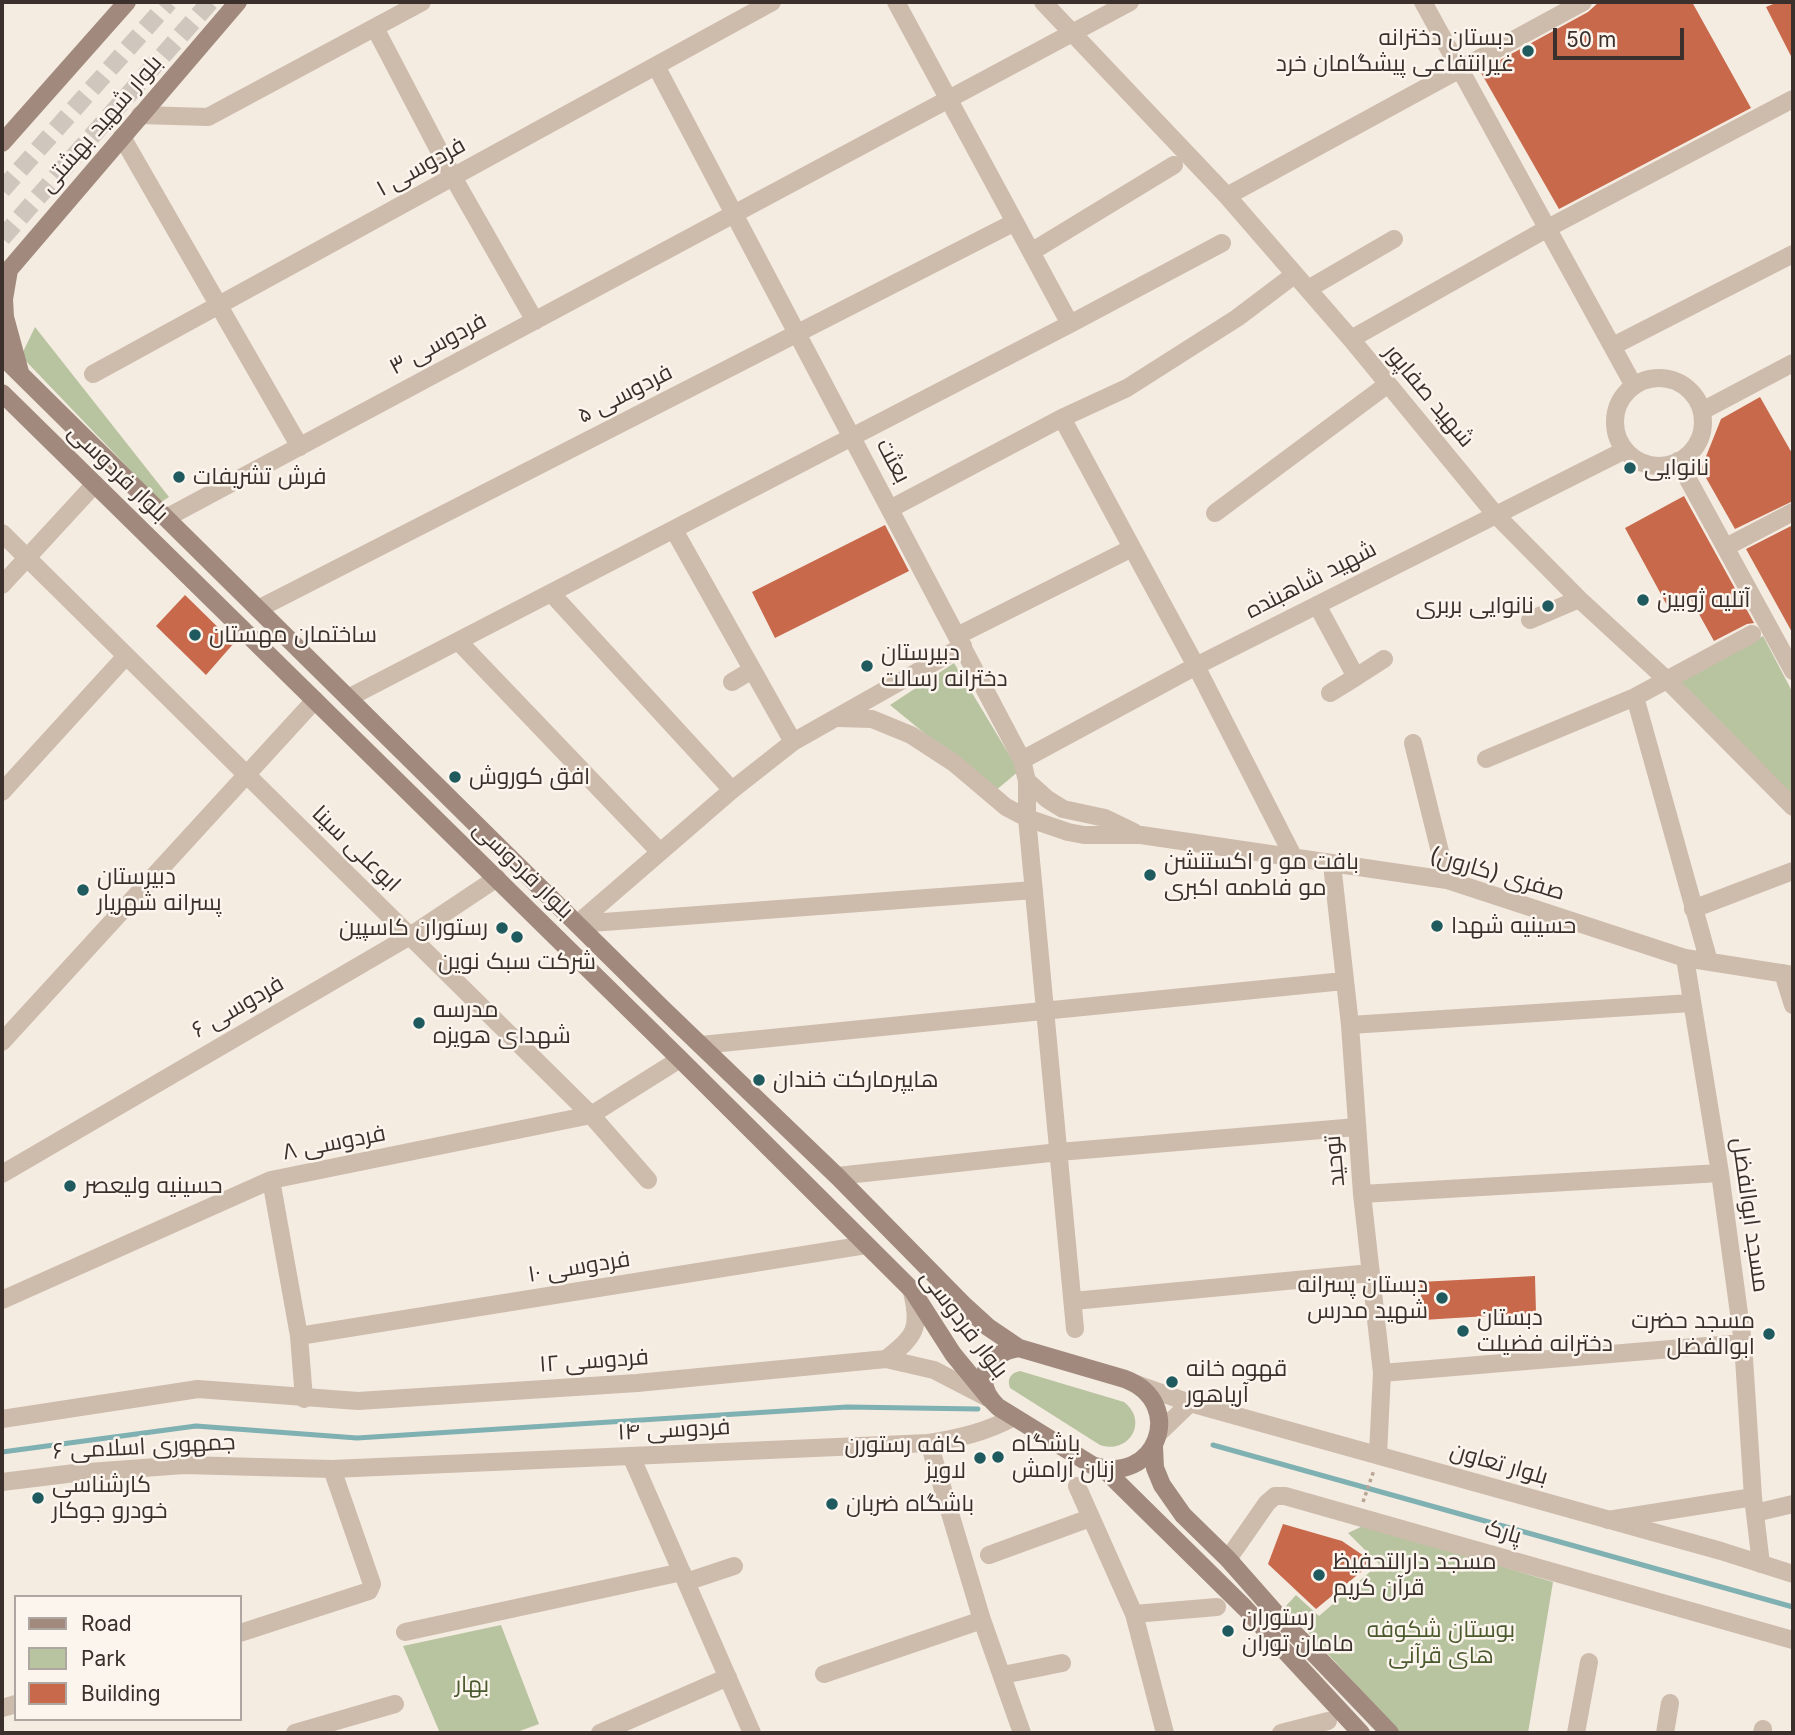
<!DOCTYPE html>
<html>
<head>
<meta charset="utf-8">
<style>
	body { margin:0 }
	#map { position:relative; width:1795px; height:1735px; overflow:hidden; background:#f4ebe1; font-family:Inter,sans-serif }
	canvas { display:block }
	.frame { position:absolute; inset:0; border:4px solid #3b302b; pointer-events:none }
	.legend { position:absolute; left:14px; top:1595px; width:228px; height:126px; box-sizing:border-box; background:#fbf5ee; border:2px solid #aea6a0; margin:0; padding:9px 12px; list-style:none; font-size:21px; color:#3b302b }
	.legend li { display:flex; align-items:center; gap:14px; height:35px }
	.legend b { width:35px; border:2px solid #aea6a0 }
	.scale { position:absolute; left:1553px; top:28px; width:131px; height:32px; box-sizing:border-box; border:4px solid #3b302b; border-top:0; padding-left:9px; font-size:21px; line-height:24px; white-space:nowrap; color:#3b302b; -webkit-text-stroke:5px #fbf5ee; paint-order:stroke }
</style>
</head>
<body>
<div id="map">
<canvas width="1795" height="1735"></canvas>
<div class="frame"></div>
<ul class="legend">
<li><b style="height:9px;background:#a18a7d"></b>Road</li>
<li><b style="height:19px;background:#b8c4a0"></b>Park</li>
<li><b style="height:19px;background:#c8694b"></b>Building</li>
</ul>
<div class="scale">50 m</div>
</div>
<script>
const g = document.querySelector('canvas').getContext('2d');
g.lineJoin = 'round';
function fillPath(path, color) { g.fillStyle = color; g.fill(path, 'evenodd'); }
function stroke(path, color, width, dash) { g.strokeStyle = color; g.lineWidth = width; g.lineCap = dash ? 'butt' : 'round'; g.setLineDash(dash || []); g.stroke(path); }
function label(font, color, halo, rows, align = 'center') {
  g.font = font + ' Inter,Cairo,sans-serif'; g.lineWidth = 5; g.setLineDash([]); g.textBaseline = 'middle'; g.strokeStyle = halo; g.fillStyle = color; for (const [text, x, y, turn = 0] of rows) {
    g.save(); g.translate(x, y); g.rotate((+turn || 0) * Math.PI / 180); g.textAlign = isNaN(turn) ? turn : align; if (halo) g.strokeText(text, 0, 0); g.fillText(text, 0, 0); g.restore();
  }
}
fillPath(new Path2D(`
	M35,327L169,497L161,502L21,356Z
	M1763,636L1793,693V795L1677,681Z
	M954,663L1019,771L995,791L890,705Z
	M1020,1371L1124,1402C1149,1421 1129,1455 1100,1445L1010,1388C1007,1379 1010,1373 1020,1371Z
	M1365,1525L1553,1582L1528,1733H1400L1285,1607L1296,1595L1319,1616L1379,1564L1348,1533Z
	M501,1625L539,1724L514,1733H440L403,1646Z`), '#b8c4a0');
stroke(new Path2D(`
	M1213,1445L1793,1607
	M2,1452L196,1426L357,1438L847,1407L978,1409`), '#7fb0b2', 5);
fillPath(new Path2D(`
	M1599,2H1692L1751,108L1559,209L1480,71L1588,12Z
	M1778,2H1793V60L1766,7Z
	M1760,397L1793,455V501L1735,529L1701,469L1721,419Z
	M1684,496L1754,623L1747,624L1714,641L1690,598L1669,609L1625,528Z
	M885,525L909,571L775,638L752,592Z
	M1793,525V634L1746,549Z
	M185,595L234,643L206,675L156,626Z
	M1535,1276L1536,1313L1423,1320L1420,1282Z
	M1283,1524L1342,1541L1373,1562L1316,1609L1268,1564Z`), '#c8694b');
stroke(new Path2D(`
	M2,190L169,2
	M2,238L210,2`), '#cfc6bd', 18, [18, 9]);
stroke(new Path2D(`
	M1363,1502L1374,1470`), '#b9a596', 3.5, [3.5, 3.5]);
stroke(new Path2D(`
	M896,2L1070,324
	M1043,2L1227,196L1351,339L1495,514L1579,599L1667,680L1793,807
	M1423,2L1634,386
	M375,28L453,177L535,321
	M656,66L1022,760L1027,781V818L1075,1329
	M140,115L208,117L422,2
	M122,137L300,447
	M1227,196L1583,2
	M1031,252L1174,165
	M1308,289L1394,239
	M1351,339L1548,228L1793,99
	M1613,346L1793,254
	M93,374L772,2
	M1615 422a44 44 0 1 1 88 0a44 44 0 1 1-88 0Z
	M1702,411L1793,363
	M1062,418L1196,666L1293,856
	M1678,461L1793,671
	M890,509L1062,418L1127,388L1237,318L1294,275
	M1215,513L1388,384
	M166,518L1130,2
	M674,530L793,742
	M2,533L591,1115L648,1180
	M1726,547L1793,512
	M2,585L95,484
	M551,593L732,790
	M1317,605L1356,677L1384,659
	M258,609L1015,222
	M1530,620L1579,599
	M957,636L1132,548
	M458,641L659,851
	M732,682L752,670
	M1330,693L1356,677
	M1635,697L1709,962
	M348,698L1070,324L1222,243
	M838,718L872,719L911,735L954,763L1006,807L1027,818L1068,832L1084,835H1141L1447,880L1685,958L1793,975
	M1413,743L1447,880
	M1486,759L1635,697L1752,634
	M1022,760L1196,666L1625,450
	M1027,781L1047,799L1063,809L1105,818L1134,832
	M2,792L126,656
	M1332,864L1350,1025L1362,1194L1382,1373L1378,1454
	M1693,909L1793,871
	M577,924L732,790L793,742L963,646
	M577,924L1034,890
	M1685,958L1720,1173L1743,1343L1753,1497L1761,1564
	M1783,973L1793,1005
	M1350,1025L1691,1003
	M2,1042L315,700
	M701,1045L1344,981
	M2,1174L410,936L497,878
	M837,1176L1059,1152L1357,1127
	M271,1180L299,1336L304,1399
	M1362,1194L1720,1173
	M2,1300L271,1180L591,1115L680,1059
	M1073,1301L1371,1273
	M299,1336L866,1245
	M1382,1373L1743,1343
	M929,1443L982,1620L1022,1733
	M631,1456L752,1733
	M1077,1486L1134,1614L1165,1733
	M1755,1513L1793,1504
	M1608,1520L1753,1497
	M989,1555L1090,1518
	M1228,1559L1267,1503L1275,1496H1285L1793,1640
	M686,1582L734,1566
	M1134,1614L1217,1607
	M405,1632L682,1572
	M240,1633L369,1591L372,1584L332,1469
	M824,1674L982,1620
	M1003,1675L1062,1663
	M2,1708L16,1704
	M295,1733L395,1704
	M600,1733L728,1677
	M1281,1733L1328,1721
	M1576,1733L1589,1662
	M1665,1733L1670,1703
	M1762,1733L1763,1729`), '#cdbbac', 18);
stroke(new Path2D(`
	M886,1359C915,1336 921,1329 912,1292
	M1136,1384L1190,1403L1721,1551L1793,1574
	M2,1419L198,1389L358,1401L637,1383L886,1359L934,1370L990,1399
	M1159,1433L1190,1403
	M2,1482L75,1473L184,1465L332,1469L929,1443C960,1438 986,1432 1014,1417`), '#cdbbac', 18);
stroke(new Path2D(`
	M2,143L127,2
	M9,270L4,299L5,317L20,372
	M2,278L238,2
	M2,356L664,1010L837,1176L965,1306L988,1327L1019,1348
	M2,393L680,1059L912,1290L953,1354L990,1399
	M1019,1348L1125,1379C1188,1403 1156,1488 1092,1465L998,1407C972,1383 985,1353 1019,1348Z
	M1154,1447L1155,1468L1162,1485L1183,1515L1228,1559L1280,1618L1390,1733
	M1104,1469L1245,1608L1361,1733`), '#a18a7d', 18);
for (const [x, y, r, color] of [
	[1528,51,7,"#1f5a5e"],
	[1630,468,7,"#1f5a5e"],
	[179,477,7,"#1f5a5e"],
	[1643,600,7,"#1f5a5e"],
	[1548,606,7,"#1f5a5e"],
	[195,635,7,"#1f5a5e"],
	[867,666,7,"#1f5a5e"],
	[455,777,7,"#1f5a5e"],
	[1150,875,7,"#1f5a5e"],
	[83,890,7,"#1f5a5e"],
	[1437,926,7,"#1f5a5e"],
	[502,928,7,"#1f5a5e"],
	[517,937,7,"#1f5a5e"],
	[419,1023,7,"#1f5a5e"],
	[759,1080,7,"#1f5a5e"],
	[70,1186,7,"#1f5a5e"],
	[1442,1298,7,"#1f5a5e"],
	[1463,1331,7,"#1f5a5e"],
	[1769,1334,7,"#1f5a5e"],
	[1172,1382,7,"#1f5a5e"],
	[998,1457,7,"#1f5a5e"],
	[980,1458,7,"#1f5a5e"],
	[38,1498,7,"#1f5a5e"],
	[832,1504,7,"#1f5a5e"],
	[1319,1575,7,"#1f5a5e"],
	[1228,1631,7,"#1f5a5e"]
]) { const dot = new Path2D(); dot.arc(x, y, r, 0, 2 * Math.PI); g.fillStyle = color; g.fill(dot); stroke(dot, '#fbf5ee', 2.5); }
label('23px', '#3b302b', '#fbf5ee', [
	["دبستان دخترانه",1514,38,"right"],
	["غیرانتفاعی پیشگامان خرد",1514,64,"right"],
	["نانوایی",1644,468],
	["فرش تشریفات",193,477],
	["آتلیه ژوبین",1657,600],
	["نانوایی بربری",1534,606,"right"],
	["ساختمان مهستان",209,635],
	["دبیرستان",881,653],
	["دخترانه رسالت",881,679],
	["افق کوروش",469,777],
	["بافت مو و اکستنشن",1164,862],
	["مو فاطمه اکبری",1164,888],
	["دبیرستان",97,877],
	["پسرانه شهریار",97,903],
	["حسینیه شهدا",1451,926],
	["رستوران کاسپین",488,928,"right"],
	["شرکت سبک نوین",517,962,"center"],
	["مدرسه",433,1010],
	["شهدای هویزه",433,1036],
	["هایپرمارکت خندان",773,1080],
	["حسینیه ولیعصر",84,1186],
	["دبستان پسرانه",1428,1285,"right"],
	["شهید مدرس",1428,1311,"right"],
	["دبستان",1477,1318],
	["دخترانه فضیلت",1477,1344],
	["مسجد حضرت",1755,1321,"right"],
	["ابوالفضل",1755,1347,"right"],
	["قهوه خانه",1186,1369],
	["آریاهور",1186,1395],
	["باشگاه",1012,1444],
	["زنان آرامش",1012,1470],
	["کافه رستورن",966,1445,"right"],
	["لاویز",966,1471,"right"],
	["کارشناسی",52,1485],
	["خودرو جوکار",52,1511],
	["باشگاه ضربان",846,1504],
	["مسجد دارالتحفیظ",1333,1562],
	["قرآن کریم",1333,1588],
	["رستوران",1242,1618],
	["مامان توران",1242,1644]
], 'left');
label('23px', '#3b302b', '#fbf5ee', [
	["بلوار شهید بهشتی",101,124,-49],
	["فردوسی ۱",421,167,-29],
	["فردوسی ۳",438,344,-28],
	["فردوسی ۵",625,394,-27],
	["شهید صفاپور",1429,396,50],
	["بعثت",893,461,62],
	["بلوار فردوسی",118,473,44],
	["شهید شاهبنده",1311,580,-27],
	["ابوعلی سینا",356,849,44],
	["بلوار فردوسی",523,870,44],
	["صفری (کارون)",1497,874,16],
	["فردوسی ۶",238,1007,-30],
	["فردوسی ۸",334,1143,-11],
	["توحید",1335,1161,-95],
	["مسجد ابوالفضل",1750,1215,82],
	["فردوسی ۱۰",579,1267,-9],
	["بلوار فردوسی",964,1324,53],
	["فردوسی ۱۲",594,1361,-4],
	["فردوسی ۱۴",674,1430,-3],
	["جمهوری اسلامی ۶",144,1447,-3],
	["بلوار تعاون",1499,1464,16],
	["پارک",1503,1532,16]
]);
label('23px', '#4a5a2e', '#fbf5ee', [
	["بوستان شکوفه",1441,1630],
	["های قرآنی",1441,1656],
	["بهار",472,1685]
]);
</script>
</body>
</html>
